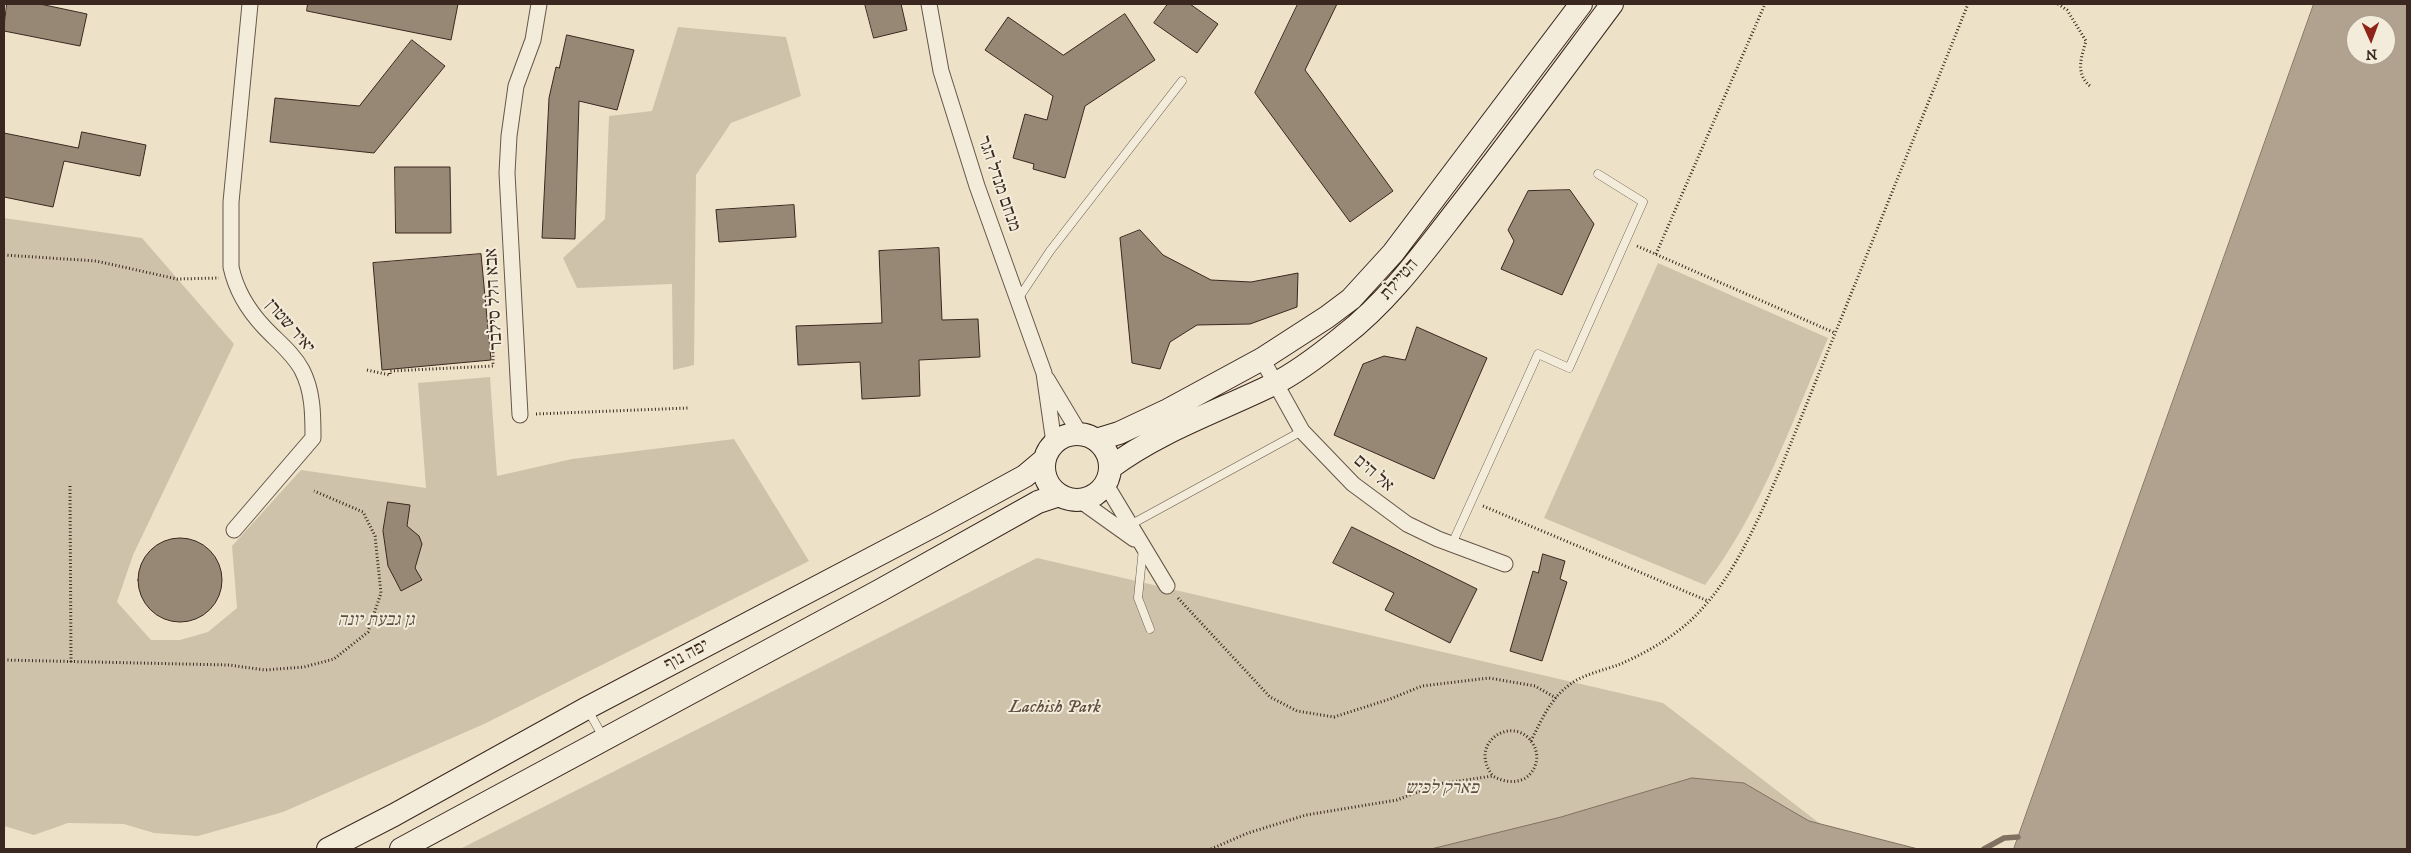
<!DOCTYPE html>
<html>
<head>
<meta charset="utf-8">
<style>
	body { margin:0 }
	#map { position:relative; width:2411px; height:853px; overflow:hidden; background:#ede2c7; font-family:"IM FELL DW Pica",serif }
	canvas { display:block }
	.frame { position:absolute; inset:0; border:5px solid #3a271f; pointer-events:none }
	.north { position:absolute; left:2346px; top:15px; width:50px; height:50px; box-sizing:border-box; background:#f3ecdb; border:1px solid #a99d90; border-radius:50%; rotate:178deg; font-size:14px; font-weight:700; line-height:20px; text-align:center; color:#3a271f }
	.north::after { content:''; display:block; margin:auto; width:18px; height:22px; background:#8f2418; clip-path:polygon(50% 0,100% 100%,50% 72%,0 100%) }
</style>
</head>
<body>
<div id="map">
<canvas width="2411" height="853"></canvas>
<div class="frame"></div>
<div class="north">N</div>
</div>
<script>
const g = document.querySelector('canvas').getContext('2d');
g.lineJoin = 'round';
function fillPath(path, color) { g.fillStyle = color; g.fill(path, 'evenodd'); }
function stroke(path, color, width, dash) { g.strokeStyle = color; g.lineWidth = width; g.lineCap = dash ? 'butt' : 'round'; g.setLineDash(dash || []); g.stroke(path); }
function label(font, color, halo, rows, align = 'center') {
  g.font = font + ' "IM FELL DW Pica","Frank Ruhl Libre",serif'; g.lineWidth = 4; g.setLineDash([]); g.textBaseline = 'middle'; g.strokeStyle = halo; g.fillStyle = color; for (const [text, x, y, turn = 0] of rows) {
    g.save(); g.translate(x, y); g.rotate((+turn || 0) * Math.PI / 180); g.textAlign = isNaN(turn) ? turn : align; if (halo) g.strokeText(text, 0, 0); g.fillText(text, 0, 0); g.restore();
  }
}
fillPath(new Path2D(`
	M678,27L786,37L801,96L731,123L696,175L694,365L673,370L672,284L577,288L563,258L605,219L609,116L652,111Z
	M4,218L142,238L234,344L133,555L117,602L151,640H180L208,632L237,608L232,546L301,470L426,488L418,383L490,377L497,476L572,459L734,439L809,561L484,724L283,812L198,836L154,833L124,824L68,823L34,835L4,826Z
	M1658,263L1828,338C1792,423 1761,511 1705,585L1544,518Z
	M1037,558L1663,703L1853,849H460Z`), '#cfc2aa');
const water = new Path2D(`
	M2314,4H2407V849H2014ZM2356,25H2386V55H2356Z
	M1692,778L1744,783L1809,821L1918,849H1431L1561,817Z`);
fillPath(water, '#b0a28e');
stroke(water, '#817162', 1);
stroke(new Path2D(`
	M1984,849L2004,838L2018,837`), '#817162', 5.5);
const building = new Path2D(`
	M7,4H40L87,14L80,46L4,31Z
	M308,4H458L451,40L307,11Z
	M865,4H901L907,30L874,38Z
	M1168,4H1190L1218,24L1197,53L1154,23Z
	M1298,4H1337L1305,70L1393,191L1350,222L1255,93Z
	M1125,14L1155,60L1085,106L1065,178L1033,169L1034,164L1013,158L1025,114L1047,120L1053,96L985,50L1008,17L1063,55Z
	M567,35L634,50L617,110L579,101L575,239L542,238L549,98L556,67L559,68Z
	M412,40L445,66L374,153L270,142L275,98L359,106Z
	M82,132L146,145L140,176L64,161L53,207L4,197V133L78,148Z
	M395,167H450L451,233H396Z
	M1570,190L1594,224L1562,295L1501,269L1514,241L1508,230L1528,191Z
	M794,205L796,237L719,242L716,210Z
	M1140,230L1163,255L1211,280L1251,282L1298,273L1297,307L1250,324L1197,325L1170,342L1160,369L1132,363L1120,238Z
	M939,248L942,320L978,319L980,357L919,360L920,396L862,399L860,362L798,365L796,326L882,323L879,251Z
	M481,254L491,360L382,370L373,263Z
	M1417,327L1487,358L1434,479L1334,435L1363,364L1384,356L1405,360Z
	M388,502L410,505L407,526L419,536L422,544L415,568L422,580L401,591L388,566L383,531Z
	M1352,527L1477,589L1450,643L1385,610L1394,593L1333,563Z
	M138 580a42 42 0 1 1 84 0a42 42 0 1 1-84 0Z
	M1543,554L1565,561L1560,579L1567,582L1542,661L1510,651L1533,571L1538,573Z`);
fillPath(building, '#978876');
stroke(building, '#3a271f', 1);
const service = new Path2D(`
	M1018,299L1050,251L1182,81
	M1130,525L1302,431
	M1452,544L1538,354L1569,368L1643,202L1598,174
	M1143,548L1138,598L1150,629
	M588,710L603,737`);
const minor = new Path2D(`
	M929,4L941,71L977,186L1044,373L1054,443
	M1262,359L1302,431L1353,484L1407,524L1438,539L1505,564
	M1047,379L1080,434
	M520,415L507,173L509,136L516,86L533,40L539,4
	M1105,483L1167,586
	M1078,499L1134,539
	M234,530L313,438C313,415 313,391 302,370C293,353 277,341 264,327C248,310 236,290 231,267V202L250,4`);
const secondary = new Path2D(`
	M1044 467a33 33 0 1 1 66 0a33 33 0 1 1-66 0Z
	M1096,440L1119,433L1168,410L1262,359L1327,317L1351,299L1393,253L1581,4
	M1110,468C1159,431 1219,411 1274,384C1298,372 1321,354 1342,337C1389,301 1424,252 1460,206C1512,139 1562,71 1612,4
	M328,849L394,815L587,708L935,525L1025,476L1044,460
	M401,849L879,591L1038,502L1059,495`);
stroke(service, '#675649', 9);
stroke(minor, '#675649', 17);
stroke(secondary, '#3a271f', 24);
stroke(new Path2D(`
	M2058,4L2067,10L2086,41C2081,58 2075,74 2091,87
	M1637,246L1835,333
	M1656,254L1765,4
	M4,255L96,261L177,279L219,278
	M367,370L390,375V371L493,366V344H501
	M536,414L688,408
	M70,486L71,663
	M1483,506L1708,601
	M1178,598L1270,697L1297,711L1334,717L1390,699L1422,686L1489,678L1535,686L1556,698
	M4,660L229,665L265,670L304,667L334,659L368,632L381,593L375,536L363,512L314,491
	M1531,741C1542,719 1551,697 1572,683C1585,674 1604,670 1618,665C1642,655 1670,639 1689,622C1733,581 1756,524 1780,470L1968,4
	M1211,849L1248,833L1306,815L1397,800L1438,784L1493,776C1508,785 1528,784 1535,766C1538,759 1537,750 1533,744C1515,713 1466,742 1493,776`), '#3a271f', 3, [1, 2.5]);
stroke(service, '#f3ecdb', 8);
stroke(minor, '#f3ecdb', 15);
stroke(secondary, '#f3ecdb', 22);
label('18px', '#3a271f', '#f3ecdb', [
	["מנחם מנדל הגר",998,184,71],
	["הטיילת",1400,280,-49],
	["אבא הלל סילבר",495,299,-93],
	["יאיר שטרן",289,327,49],
	["אל הים",1373,474,41],
	["יפה נוף",687,656,-28]
]);
label('italic 18px', '#5f4e42', '#f3ecdb', [
	["גן גבעת יונה",376,621],
	["Lachish Park",1055,708],
	["פארק לכיש",1442,789]
]);
</script>
</body>
</html>
